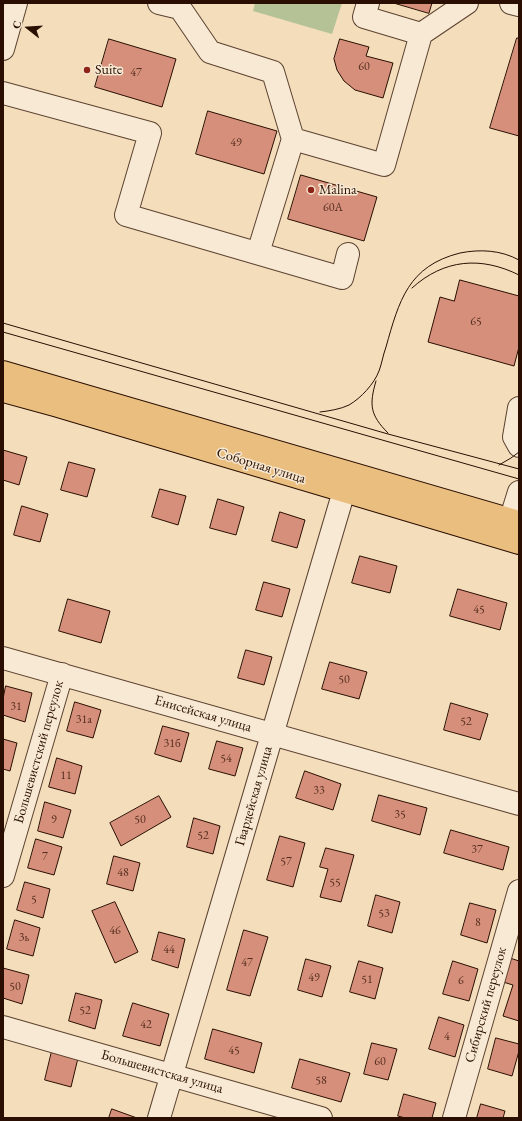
<!DOCTYPE html>
<html>
<head>
<meta charset="utf-8">
<style>
	body { margin:0 }
	#map { position:relative; width:522px; height:1121px; overflow:hidden; background:#f3ddbb; font-family:"EB Garamond",serif }
	canvas { display:block }
	.frame { position:absolute; inset:0; border:4px solid #2a0e01; pointer-events:none }
	.north { position:absolute; left:8px; top:8px; width:40px; height:40px; -webkit-text-stroke:3px #f7e9d3; paint-order:stroke; rotate:287deg; font-size:11px; font-weight:700; line-height:16px; text-align:center; color:#2a0e01 }
	.north::after { content:''; display:block; margin:auto; width:14px; height:18px; background:#2a0e01; clip-path:polygon(50% 0,100% 100%,50% 72%,0 100%) }
</style>
</head>
<body>
<div id="map">
<canvas width="522" height="1121"></canvas>
<div class="frame"></div>
<div class="north">С</div>
</div>
<script>
const g = document.querySelector('canvas').getContext('2d');
g.lineJoin = 'round';
function fillPath(path, color) { g.fillStyle = color; g.fill(path, 'evenodd'); }
function stroke(path, color, width, dash) { g.strokeStyle = color; g.lineWidth = width; g.lineCap = dash ? 'butt' : 'round'; g.setLineDash(dash || []); g.stroke(path); }
function label(font, color, halo, rows, align = 'center') {
  g.font = font + ' "EB Garamond",serif'; g.lineWidth = 3; g.setLineDash([]); g.textBaseline = 'middle'; g.strokeStyle = halo; g.fillStyle = color; for (const [text, x, y, turn = 0] of rows) {
    g.save(); g.translate(x, y); g.rotate((+turn || 0) * Math.PI / 180); g.textAlign = isNaN(turn) ? turn : align; if (halo) g.strokeText(text, 0, 0); g.fillText(text, 0, 0); g.restore();
  }
}
fillPath(new Path2D(`
	M255,3H342L332,34L253,11Z`), '#b5c295');
const building = new Path2D(`
	M394,3H432L429,13Z
	M517,38H519V136L490,128Z
	M109,39L176,59L162,107L95,87Z
	M340,39L369,47L366,56L393,63L383,98L355,90L344,81L337,70L334,59Z
	M208,111L277,131L264,174L196,154Z
	M301,175L377,197L364,241L288,219Z
	M460,280L519,296V347L514,366L428,342L440,297L454,301Z
	M3,450L27,457L19,485L3,480Z
	M69,462L95,469L87,497L61,490Z
	M160,489L186,496L178,525L152,517Z
	M218,499L244,507L236,535L210,528Z
	M22,506L48,514L40,542L14,535Z
	M280,512L305,520L297,548L272,541Z
	M360,556L397,566L390,593L352,583Z
	M264,582L290,589L282,617L256,610Z
	M458,589L507,603L500,630L450,616Z
	M68,599L110,611L101,643L59,631Z
	M246,650L272,657L264,685L238,678Z
	M330,662L367,672L359,699L322,689Z
	M6,686L32,693L25,722L3,715V699Z
	M75,702L101,710L93,738L67,731Z
	M451,703L488,714L480,740L444,730Z
	M163,726L189,733L181,762L155,754Z
	M3,739L17,743L10,771L3,769Z
	M217,741L243,748L235,776L209,769Z
	M57,758L82,766L75,794L49,787Z
	M305,771L341,784L333,810L296,798Z
	M379,795L427,808L420,835L372,821Z
	M159,796L171,817L121,846L110,823Z
	M45,802L71,810L63,838L38,831Z
	M194,818L220,826L213,854L187,847Z
	M451,830L509,847L503,870L444,853Z
	M280,836L305,843L293,887L267,880Z
	M36,839L62,847L54,875L28,868Z
	M326,848L354,855L341,902L320,897L328,869L320,867Z
	M114,856L140,863L133,891L107,884Z
	M25,882L50,889L43,918L17,910Z
	M376,895L400,902L392,933L368,926Z
	M115,902L138,952L115,963L92,911Z
	M470,903L496,910L487,943L461,935Z
	M15,920L40,928L33,956L7,949Z
	M244,930L268,937L250,996L227,990Z
	M159,932L185,939L178,968L152,960Z
	M510,958L519,961V1021L503,1016L513,985L503,982Z
	M306,959L331,966L322,997L298,990Z
	M359,961L383,968L375,999L350,992Z
	M453,961L478,969L469,1001L443,994Z
	M3,968L29,975L22,1004L3,998Z
	M76,993L102,1000L95,1029L69,1021Z
	M133,1003L169,1014L160,1046L123,1036Z
	M439,1017L464,1025L455,1057L429,1049Z
	M213,1029L262,1043L254,1073L205,1059Z
	M496,1038L519,1044V1051L512,1076L488,1069Z
	M372,1043L397,1049L388,1080L364,1074Z
	M52,1051L78,1058L71,1087L45,1080Z
	M300,1059L350,1073L341,1102L292,1088Z
	M404,1094L436,1103L432,1118H405L398,1116Z
	M481,1104L505,1111L503,1118H477Z
	M112,1109L137,1118H109Z`);
fillPath(building, '#d68f7a');
stroke(building, '#2a0e01', 1);
const minor = new Path2D(`
	M159,3L180,8L210,52L273,72L293,139L384,165L421,34L467,3
	M368,3L364,17L421,34
	M511,3L519,5
	M3,49L16,3
	M3,93L150,133L126,215L342,278L348,254
	M258,253L293,139
	M519,408L514,437L519,446
	M505,537L519,492
	M3,658L519,804
	M3,876L62,674
	M3,1027L321,1118
	M159,1118L349,474
	M454,1118L519,891`);
const major = new Path2D(`
	M3,372L519,522
	M3,391L58,406L519,543`);
stroke(minor, '#5c4230', 24);
stroke(major, '#2a0e01', 24);
stroke(minor, '#f7e9d3', 22);
stroke(major, '#eabe7e', 22);
stroke(new Path2D(`
	M412,288C444,259 481,256 519,275
	M3,323L388,434L519,469
	M3,332L519,479
	M376,381C369,405 370,415 388,433
	M320,412C329,411 341,409 349,405C361,398 374,384 379,371C382,363 383,355 386,347C399,301 408,266 460,253C480,249 501,250 519,260
	M499,465L511,458L519,452`), '#2a0e01', 1);
for (const [x, y, r, color] of [
	[87,70,4,"#8f2418"],
	[311,190,4,"#8f2418"]
]) { const dot = new Path2D(); dot.arc(x, y, r, 0, 2 * Math.PI); g.fillStyle = color; g.fill(dot); stroke(dot, '#f7e9d3', 1.5); }
label('12px', '#552e1f', null, [
	["60",364,67],
	["47",136,73],
	["49",236,143],
	["60А",333,208],
	["65",476,322],
	["45",479,610],
	["50",344,680],
	["31",16,707],
	["31а",84,720],
	["52",466,722],
	["31б",172,744],
	["54",226,759],
	["11",66,776],
	["33",319,791],
	["35",400,815],
	["9",54,820],
	["50",140,820],
	["52",203,836],
	["37",477,850],
	["7",45,857],
	["57",286,862],
	["48",123,873],
	["55",335,883],
	["5",34,900],
	["53",384,914],
	["8",478,923],
	["46",115,931],
	["3ь",24,938],
	["44",169,950],
	["47",247,963],
	["49",314,978],
	["51",367,980],
	["6",461,981],
	["50",15,987],
	["52",85,1011],
	["42",146,1025],
	["4",447,1037],
	["45",234,1051],
	["60",380,1062],
	["58",321,1081]
]);
label('14px', '#2a0e01', '#f7e9d3', [
	["Suite",95,70],
	["Malina",319,190]
], 'left');
label('14px', '#2a0e01', '#f7e9d3', [
	["Соборная улица",261,466,17],
	["Енисейская улица",203,714,16],
	["Большевистский переулок",39,752,-74],
	["Гвардейская улица",254,796,-74],
	["Сибирский переулок",486,1005,-74],
	["Большевистская улица",162,1072,16]
]);
</script>
</body>
</html>
